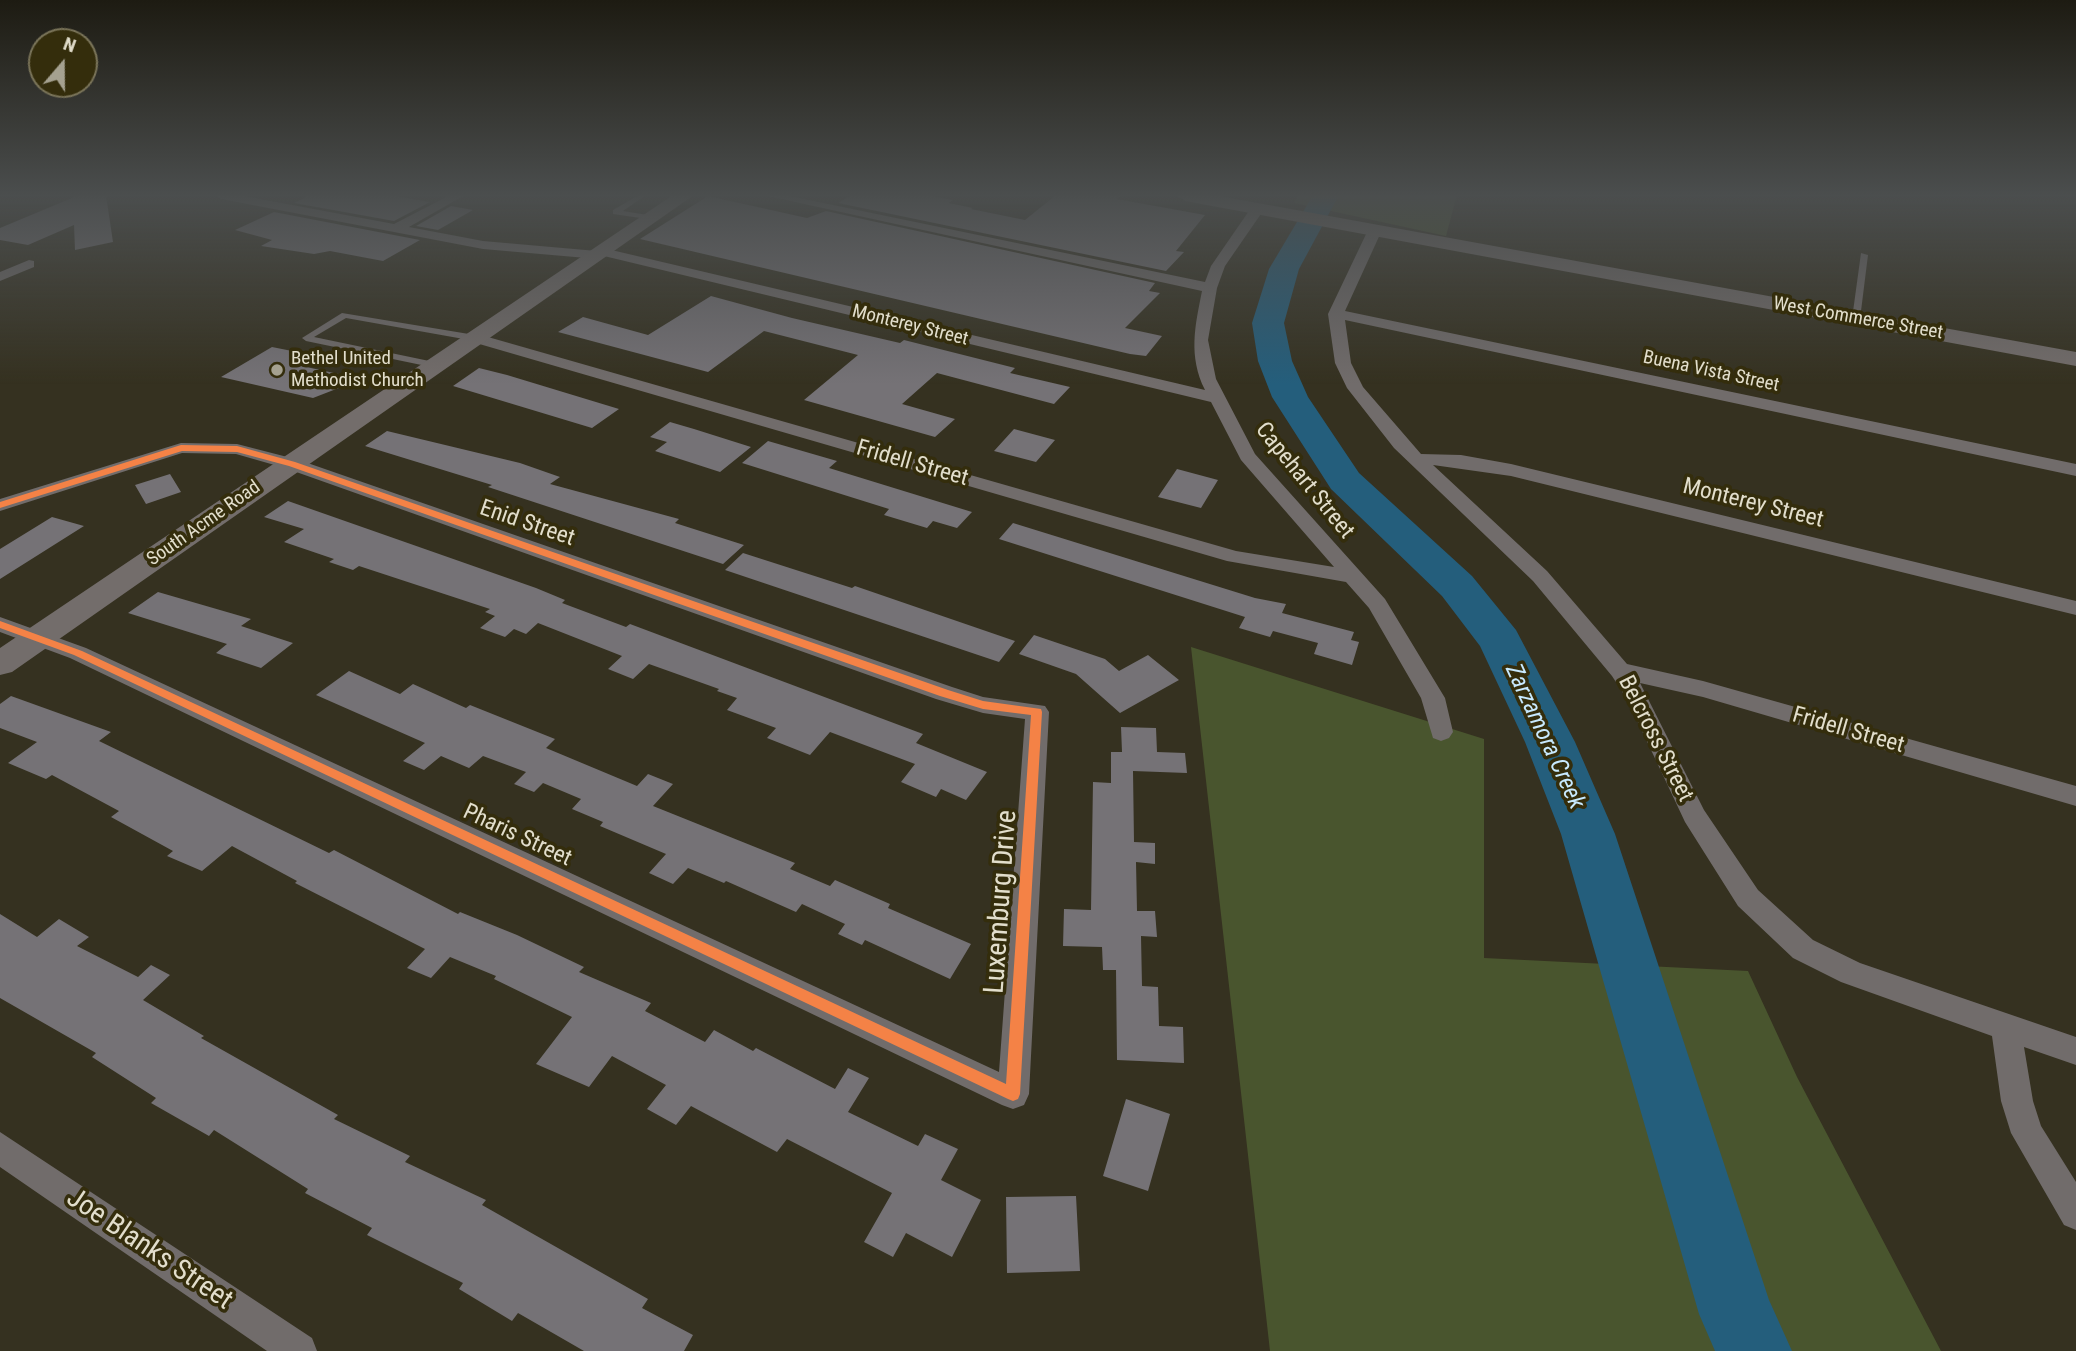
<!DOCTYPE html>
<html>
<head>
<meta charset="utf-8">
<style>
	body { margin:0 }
	#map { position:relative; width:2076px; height:1351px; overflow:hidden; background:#353120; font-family:"Roboto Condensed",sans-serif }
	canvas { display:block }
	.north { position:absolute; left:28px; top:28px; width:70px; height:70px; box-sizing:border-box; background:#342d0c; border:2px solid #7a7459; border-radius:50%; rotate:20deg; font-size:19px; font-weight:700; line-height:28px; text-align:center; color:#e2decc }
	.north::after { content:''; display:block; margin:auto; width:24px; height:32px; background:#a5a190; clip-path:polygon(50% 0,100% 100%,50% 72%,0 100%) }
</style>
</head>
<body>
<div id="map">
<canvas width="2076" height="1351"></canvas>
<div class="north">N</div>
</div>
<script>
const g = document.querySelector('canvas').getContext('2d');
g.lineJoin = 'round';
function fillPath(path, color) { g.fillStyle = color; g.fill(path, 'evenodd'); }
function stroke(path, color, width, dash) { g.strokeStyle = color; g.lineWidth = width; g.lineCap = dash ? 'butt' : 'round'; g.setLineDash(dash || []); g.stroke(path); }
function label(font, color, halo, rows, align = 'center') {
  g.font = font + ' "Roboto Condensed",sans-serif'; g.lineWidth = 7; g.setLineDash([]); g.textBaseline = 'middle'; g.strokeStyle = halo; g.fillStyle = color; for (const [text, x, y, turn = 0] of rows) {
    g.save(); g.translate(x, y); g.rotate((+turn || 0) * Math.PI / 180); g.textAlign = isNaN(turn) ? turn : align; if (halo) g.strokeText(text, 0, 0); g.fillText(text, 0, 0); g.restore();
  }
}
fillPath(new Path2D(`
	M1298,195H1457L1446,236L1294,203Z
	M1191,647L1484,739V958L1748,971L1797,1077L1941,1351H1270Z`), '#49552e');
fillPath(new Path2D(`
	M1313,195H1339L1299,269L1284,323L1292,361L1308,397L1359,473L1472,576L1516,630L1575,742L1615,834L1769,1300L1792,1351H1715L1699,1314L1561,834L1525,742L1480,646L1442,596L1331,489L1272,397L1258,361L1252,323L1269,269Z`), '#245e7c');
fillPath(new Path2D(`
	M79,195H106L113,242L75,250L74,225L28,245L0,240V228Z
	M310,195H390L430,202L394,221L294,203Z
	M851,195H926L953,200L949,203L973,208L971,209L1025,220L1056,195H1122L1117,199L1205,215L1176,251L1184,252L1166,271L838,203Z
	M708,196L807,218L826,211L1155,283L1149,291L1160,293L1125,328L1162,336L1146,356L1130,354L640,239Z
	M451,206L473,210L438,230L416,226Z
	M274,212L420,240L383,261L330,251L314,254L261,246L272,240L235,230Z
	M711,296L792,318L900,343L904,340L1015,368L1010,373L1070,387L1054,404L937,373L902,404L955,419L935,437L804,400L858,355L764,331L708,372L558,332L583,317L648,335Z
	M272,347L312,355L297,365L362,379L313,398L221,377Z
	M479,368L507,375L619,409L592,428L453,386Z
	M670,422L694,429L751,447L720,472L655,451L667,442L650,437Z
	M1014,429L1055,440L1036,462L994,451Z
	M387,431L520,463L560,477L550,484L679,519L675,523L744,545L723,564L488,487L492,485L365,446Z
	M768,441L837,461L829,468L972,512L957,528L933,521L927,528L884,515L889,509L742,463Z
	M1177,469L1218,480L1201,508L1158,497Z
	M170,474L181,492L146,504L135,485Z
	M288,501L536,588L565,600L562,603L626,627L630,624L923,734L916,743L987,772L966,800L941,789L936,797L901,782L915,764L830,732L810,755L767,738L776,728L727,710L737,698L717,691L719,689L649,664L633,679L608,669L622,656L538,623L526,634L514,629L505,637L480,628L495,616L485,612L490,609L359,566L353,570L329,562L334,559L284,542L304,529L264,517Z
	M52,517L84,526L0,579V549Z
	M1013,523L1255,598L1286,604L1282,613L1354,632L1351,640L1359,642L1352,665L1314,654L1318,643L1273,631L1270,637L1239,628L1245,617L999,539Z
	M743,553L852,588L855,586L1015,641L999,662L725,570Z
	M158,592L251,619L241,626L293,643L261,668L216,653L227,644L128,613Z
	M1034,635L1105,659L1119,671L1148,655L1179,680L1120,713L1076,674L1019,654Z
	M349,671L400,694L413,684L466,708L470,705L555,739L546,748L637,786L648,774L673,784L653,806L795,863L790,869L830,886L835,880L890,904L888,908L971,944L950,979L865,940L862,945L838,934L845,924L802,904L796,912L726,881L724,883L688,868L673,884L649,873L666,854L600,826L603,822L572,809L581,799L543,783L534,792L514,784L526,772L483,756L469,768L441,756L424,770L403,761L425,743L316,695Z
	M11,696L111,732L99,741L329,853L334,850L458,914L460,912L517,935L584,967L579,972L651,1003L645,1011L705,1042L714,1030L753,1051L756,1048L835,1089L848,1068L869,1078L848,1112L918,1146L925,1134L958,1149L941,1180L981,1200L952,1257L906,1233L893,1257L864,1242L892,1193L787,1139L777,1152L691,1106L676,1125L647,1109L666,1085L612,1056L589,1087L536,1064L572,1017L494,979L496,976L450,957L431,978L407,968L425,949L295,883L297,881L232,846L202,871L167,856L173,851L111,817L119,811L52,775L46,779L8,763L37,742L0,728V704Z
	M1121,727L1156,728L1157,752L1185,753L1187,773L1133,771L1134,842L1155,843V864L1136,862L1137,911H1155L1157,937L1141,936L1142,986L1158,987L1159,1026L1183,1027L1184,1063L1117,1060L1116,970H1103L1102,947L1063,946L1064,909L1091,910L1093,782L1111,783V752H1122Z
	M0,914L37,937L59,919L89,937L77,946L138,977L151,965L170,975L143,1000L204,1036L201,1038L338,1115L334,1119L410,1156L405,1162L486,1200L482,1205L648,1299L642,1308L693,1335L684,1351H584L518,1313L512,1321L459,1289L463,1283L367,1235L372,1228L305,1193L308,1189L214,1130L209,1136L151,1103L156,1098L92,1057L96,1053L0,998Z
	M1126,1099L1170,1114L1148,1191L1103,1176Z
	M1076,1196L1080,1271L1007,1273L1006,1197Z`), '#757276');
fillPath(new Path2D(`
	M639,195H646L623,211L654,216V220L613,214V210Z
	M1861,253L1868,255L1860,319L1856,322L1852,319Z
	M342,313L475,335L479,338L475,341L346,318L314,337L439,363L440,365L436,368L306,341L302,338Z`), '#716c6b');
fillPath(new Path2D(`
	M215,195H239L394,224L450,195H465L409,227L483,241L597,251L603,248L1205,390C1188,356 1195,326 1202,291L763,195H785L1205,282L1211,266L1253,205H1263L1265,208L1225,266L1217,288L1208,340L1216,379L1255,454L1385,599L1445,698L1453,732L1449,738L1441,741L1433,738L1421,698L1369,608L1346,582L1227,561L469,341L467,338L469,335H481L1236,551L1334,567L1241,460L1211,402L604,256L598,259L483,249L221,199Z
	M1375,226L1382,230L1345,311L2076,464V476L1345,320L1351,363L1363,387L1421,454L1461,455L1511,464L2076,601V615L1511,476L1433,465L1547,571L1627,664L1703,681L2076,786V806L1703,697L1640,683L1704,810L1758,890L1813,940L1860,963L2076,1037V1065L2024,1047L2033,1101L2041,1126L2076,1182V1230L2064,1225L2011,1133L2001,1101L1992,1036L1841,982L1793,958L1738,906L1685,822L1627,699L1612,676L1533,581L1394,448L1347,388L1335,363L1328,314L1368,230Z
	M29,260L34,261V267L0,281V272Z
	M181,443L237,444L299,460L952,687L983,697L1045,706L1049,712L1029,1094L1024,1105L1013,1109L1002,1105L70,658L0,632V617L86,648L999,1072L1025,719L983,713L936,699L285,468L236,454L182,453L0,511V499Z
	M0,1132L312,1338L317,1351H267L0,1167Z`), '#716c6b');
fillPath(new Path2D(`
	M673,195H694L12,672L0,675V648Z
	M1176,195H1214L2076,352V366L1185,201Z`), '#736d6b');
fillPath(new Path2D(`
	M181,445L237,446L295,462L948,690L983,701L1041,709L1042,712L1020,1094L1018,1099L1013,1101L1008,1099L74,655L0,628V621L82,651L1006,1084L1031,715L983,709L940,696L289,466L237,452L182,451L0,508V502Z`), '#f48246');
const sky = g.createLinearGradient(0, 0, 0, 384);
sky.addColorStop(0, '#1d1b12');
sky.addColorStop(0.51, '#4b4e4e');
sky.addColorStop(1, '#4b4e4e00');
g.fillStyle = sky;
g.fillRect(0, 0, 2076, 384);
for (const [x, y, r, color] of [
	[277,370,7,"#a5a190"]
]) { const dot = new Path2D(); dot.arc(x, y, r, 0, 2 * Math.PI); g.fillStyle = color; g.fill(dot); stroke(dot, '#342d0c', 2.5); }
label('19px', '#e2decc', '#342d0c', [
	["West Commerce Street",1858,319,10],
	["Monterey Street",910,326,14],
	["Buena Vista Street",1711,372,12],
	["South Acme Road",204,524,-35]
]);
label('19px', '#e2decc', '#342d0c', [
	["Bethel United",291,359],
	["Methodist Church",291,381]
], 'left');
label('23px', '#e2decc', '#342d0c', [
	["Fridell Street",912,464,16],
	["Capehart Street",1304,481,51],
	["Monterey Street",1753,504,14],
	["Enid Street",527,524,19],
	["Fridell Street",1848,731,16],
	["Belcross Street",1655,739,63],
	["Pharis Street",517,836,25]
]);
label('italic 24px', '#c8eaff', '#342d0c', [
	["Zarzamora Creek",1544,737,65]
]);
label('28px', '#e2decc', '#342d0c', [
	["Luxemburg Drive",1002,902,-86],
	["Joe Blanks Street",149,1250,34]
]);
</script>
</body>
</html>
